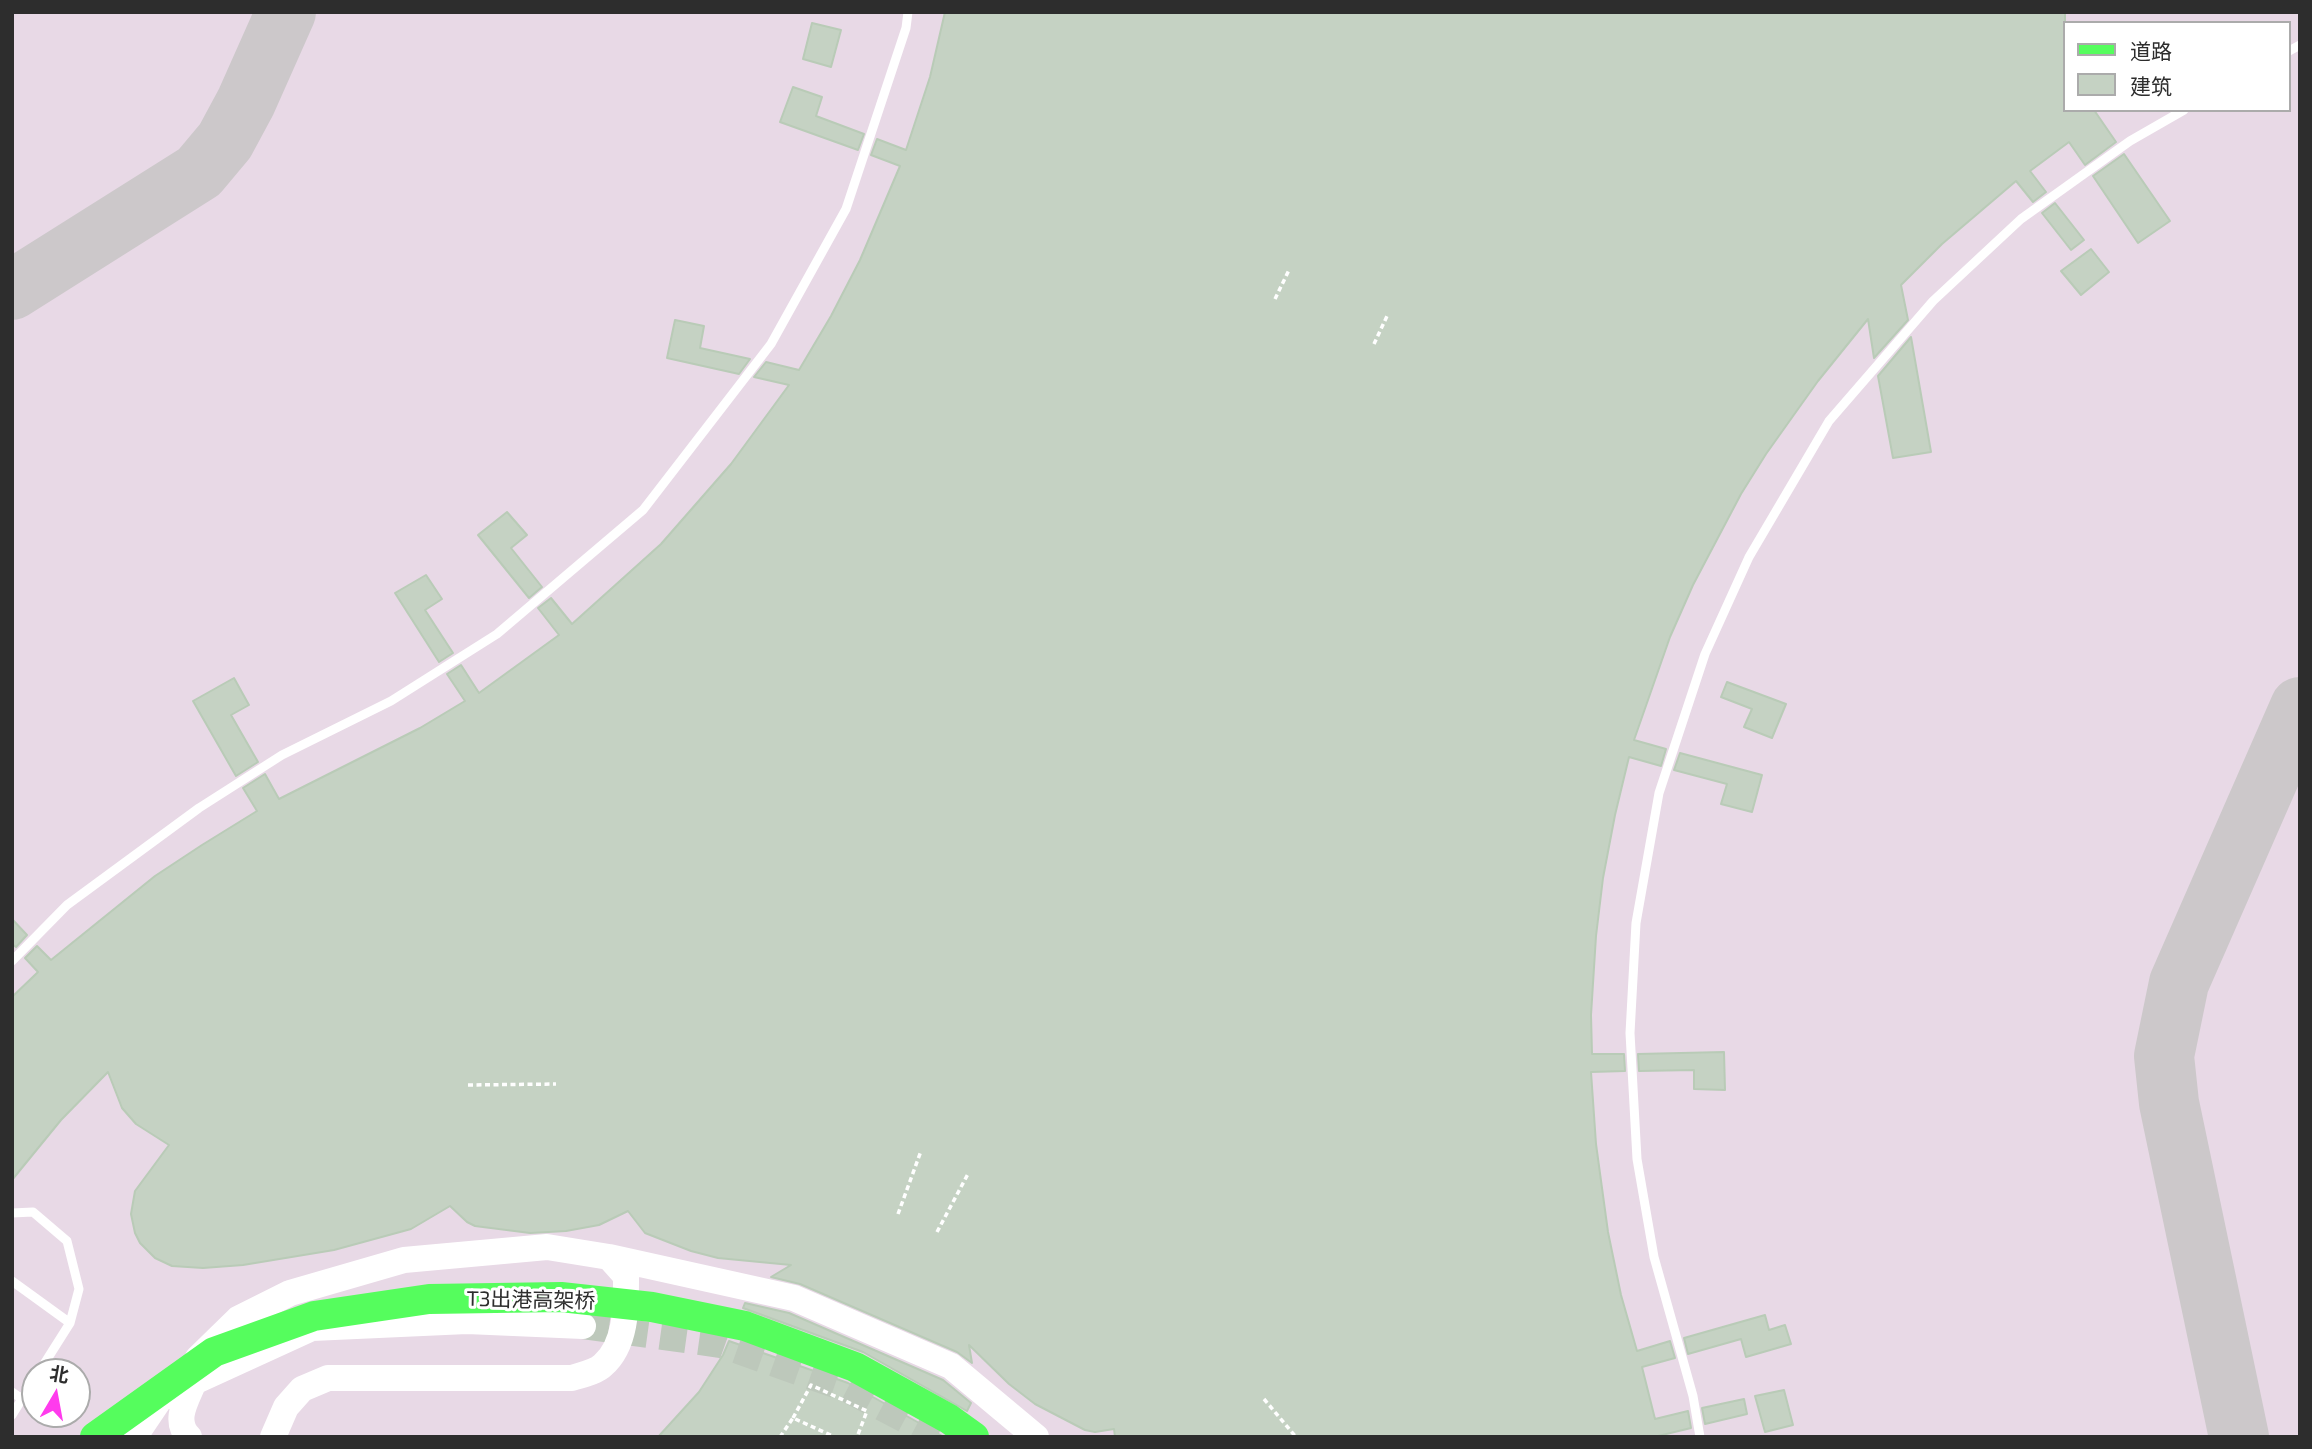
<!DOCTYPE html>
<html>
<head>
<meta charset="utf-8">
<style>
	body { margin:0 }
	#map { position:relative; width:2312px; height:1449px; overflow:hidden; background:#e1efde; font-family:"Exo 2","Noto Sans SC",sans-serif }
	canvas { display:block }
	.frame { position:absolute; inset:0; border:14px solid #2d2d2d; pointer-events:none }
	.legend { position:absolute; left:2063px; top:21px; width:228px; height:91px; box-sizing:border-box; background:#fff; border:2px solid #ababab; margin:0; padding:9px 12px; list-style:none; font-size:21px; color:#2d2d2d }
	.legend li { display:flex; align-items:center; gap:14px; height:35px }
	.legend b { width:35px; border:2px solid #ababab }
	.north { position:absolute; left:21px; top:1358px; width:70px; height:70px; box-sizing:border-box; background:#fff; border:2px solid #ababab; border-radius:50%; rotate:10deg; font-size:19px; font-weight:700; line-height:28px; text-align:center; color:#2d2d2d }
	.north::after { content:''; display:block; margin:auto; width:24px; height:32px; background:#ff3bed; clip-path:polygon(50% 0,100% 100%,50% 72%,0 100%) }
</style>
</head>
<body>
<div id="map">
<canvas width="2312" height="1449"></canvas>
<div class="frame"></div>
<ul class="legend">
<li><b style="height:9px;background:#55fd5d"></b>道路</li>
<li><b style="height:19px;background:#c5d2c3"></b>建筑</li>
</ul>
<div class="north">北</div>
</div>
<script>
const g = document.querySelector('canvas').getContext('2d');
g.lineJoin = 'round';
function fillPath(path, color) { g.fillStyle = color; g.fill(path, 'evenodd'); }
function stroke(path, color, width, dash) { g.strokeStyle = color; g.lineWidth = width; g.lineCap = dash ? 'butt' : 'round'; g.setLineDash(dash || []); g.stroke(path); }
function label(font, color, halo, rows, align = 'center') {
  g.font = font + ' "Exo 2","Noto Sans SC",sans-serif'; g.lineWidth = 6; g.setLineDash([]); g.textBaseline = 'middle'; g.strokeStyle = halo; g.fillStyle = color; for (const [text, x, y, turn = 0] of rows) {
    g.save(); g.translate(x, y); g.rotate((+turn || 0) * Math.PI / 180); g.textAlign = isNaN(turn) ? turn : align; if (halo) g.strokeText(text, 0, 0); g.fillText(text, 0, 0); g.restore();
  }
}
fillPath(new Path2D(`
	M12,12H2300V1437H12ZM2065,23H2289V110H2065ZM35,1372H77V1414H35Z`), '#e8d9e6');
stroke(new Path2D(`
	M12,290L199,172L225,141L246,102L286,12
	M2239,1437L2169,1103L2164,1056L2179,983L2300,707`), '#ccc8ca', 60);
const building = new Path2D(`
	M945,12H2065V110H2094L2116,142L2085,165L2069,142L2030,171L2046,192L2033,202L2016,181L1942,244L1901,285L1908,320L1874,358L1868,319L1818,381L1766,454L1741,494L1693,585L1670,637L1634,740L1666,749L1661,766L1629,757L1615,815L1603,878L1596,936L1591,1015L1592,1054H1624L1625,1071L1591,1072L1596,1144L1608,1232L1621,1295L1637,1351L1670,1341L1675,1358L1642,1367L1655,1419L1688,1411L1691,1428L1654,1437H1115L1114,1429L1095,1432L1085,1430L1035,1404L1009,1384L969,1345L972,1363L957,1352L800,1284L771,1277L791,1265L718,1258L691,1251L645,1233L628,1211L599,1225L566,1231L530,1233L475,1226L467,1222L450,1206L411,1229L334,1250L243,1265L203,1268L172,1266L155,1258L140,1243L135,1233L131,1214L135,1191L169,1145L136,1124L122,1108L108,1072L61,1120L12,1180V997L38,972L25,958L37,946L51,960L155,876L202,845L257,811L243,788L265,774L279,799L420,728L465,701L447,674L461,665L479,693L559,635L538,608L551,598L572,624L661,544L731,464L789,385L754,377L766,362L799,370L831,316L860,260L900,166L871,155L877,139L906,150L930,77Z
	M812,23L841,30L831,67L803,59Z
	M793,87L822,97L816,116L864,134L858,150L780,122Z
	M2124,154L2170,221L2138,243L2093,176Z
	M2055,203L2084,240L2071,250L2042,213Z
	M2091,249L2109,272L2081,295L2061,271Z
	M675,320L704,326L700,348L750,359L739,374L667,358Z
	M1911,337L1931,452L1893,458L1878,376Z
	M507,512L527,535L511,548L542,587L529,598L478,535Z
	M426,575L442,599L425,610L453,653L439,662L395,593Z
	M234,678L249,705L231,715L258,762L236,776L193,701Z
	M1727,682L1786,704L1772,738L1744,727L1752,709L1721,697Z
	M1680,753L1762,775L1752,812L1721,804L1727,784L1674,770Z
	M12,919L27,935L16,947L12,944Z
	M1724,1052L1725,1090L1694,1089V1070L1639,1071L1638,1054Z
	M745,1303L789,1313L943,1380L971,1403L967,1411L863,1352L743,1308Z
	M1765,1315L1769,1330L1785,1325L1791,1344L1746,1357L1741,1339L1688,1354L1684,1338Z
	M729,1341L848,1383L944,1437H658L699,1392L723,1355Z
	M1784,1390L1793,1425L1765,1432L1755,1396Z
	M1744,1399L1747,1414L1705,1424L1702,1408Z`);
fillPath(building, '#c5d2c3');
stroke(building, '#b9cbb7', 2);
stroke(new Path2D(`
	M583,1326L721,1345L846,1389L937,1437`), '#bdc8bb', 26, [26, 13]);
stroke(new Path2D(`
	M1275,299L1289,270
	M1374,344L1388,314
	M468,1085L556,1084
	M898,1214L921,1151
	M937,1232L969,1172
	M1264,1399L1296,1437
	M793,1418L811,1385L867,1411L857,1437
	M780,1437L793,1418L835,1437`), '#fff', 3.5, [5, 3.5]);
stroke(new Path2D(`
	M2289,51L2300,45
	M12,961L67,905L199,808L282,755L391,701L497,634L643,510L771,344L846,209L906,28L908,12
	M12,1213L33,1212L67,1241L79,1289L70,1323L39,1372
	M12,1281L70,1323
	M12,1392L22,1399
	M12,1415L35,1378
	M1700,1437L1693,1396L1654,1257L1637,1159L1630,1033L1636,923L1659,793L1705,654L1749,557L1829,421L1933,301L2021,219L2130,141L2184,110`), '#fff', 9);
stroke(new Path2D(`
	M609,1257L794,1298L951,1366L1036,1437
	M198,1358L238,1319L290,1293L404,1260L547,1247L609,1257L626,1276C626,1305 627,1344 603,1365C596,1372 581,1375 572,1378H328L302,1389L286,1407L273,1437
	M176,1398L194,1382L312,1328L467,1321L583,1326
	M137,1433L166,1390
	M189,1437C173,1421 186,1401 193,1384`), '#fff', 26);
stroke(new Path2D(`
	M95,1437L214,1352L314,1316L429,1299L561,1297L652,1307L745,1326L855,1367L949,1419L974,1437`), '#55fd5d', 30);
label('21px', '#2d2d2d', '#fff', [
	["T3出港高架桥",531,1300,1]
]);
</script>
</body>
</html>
